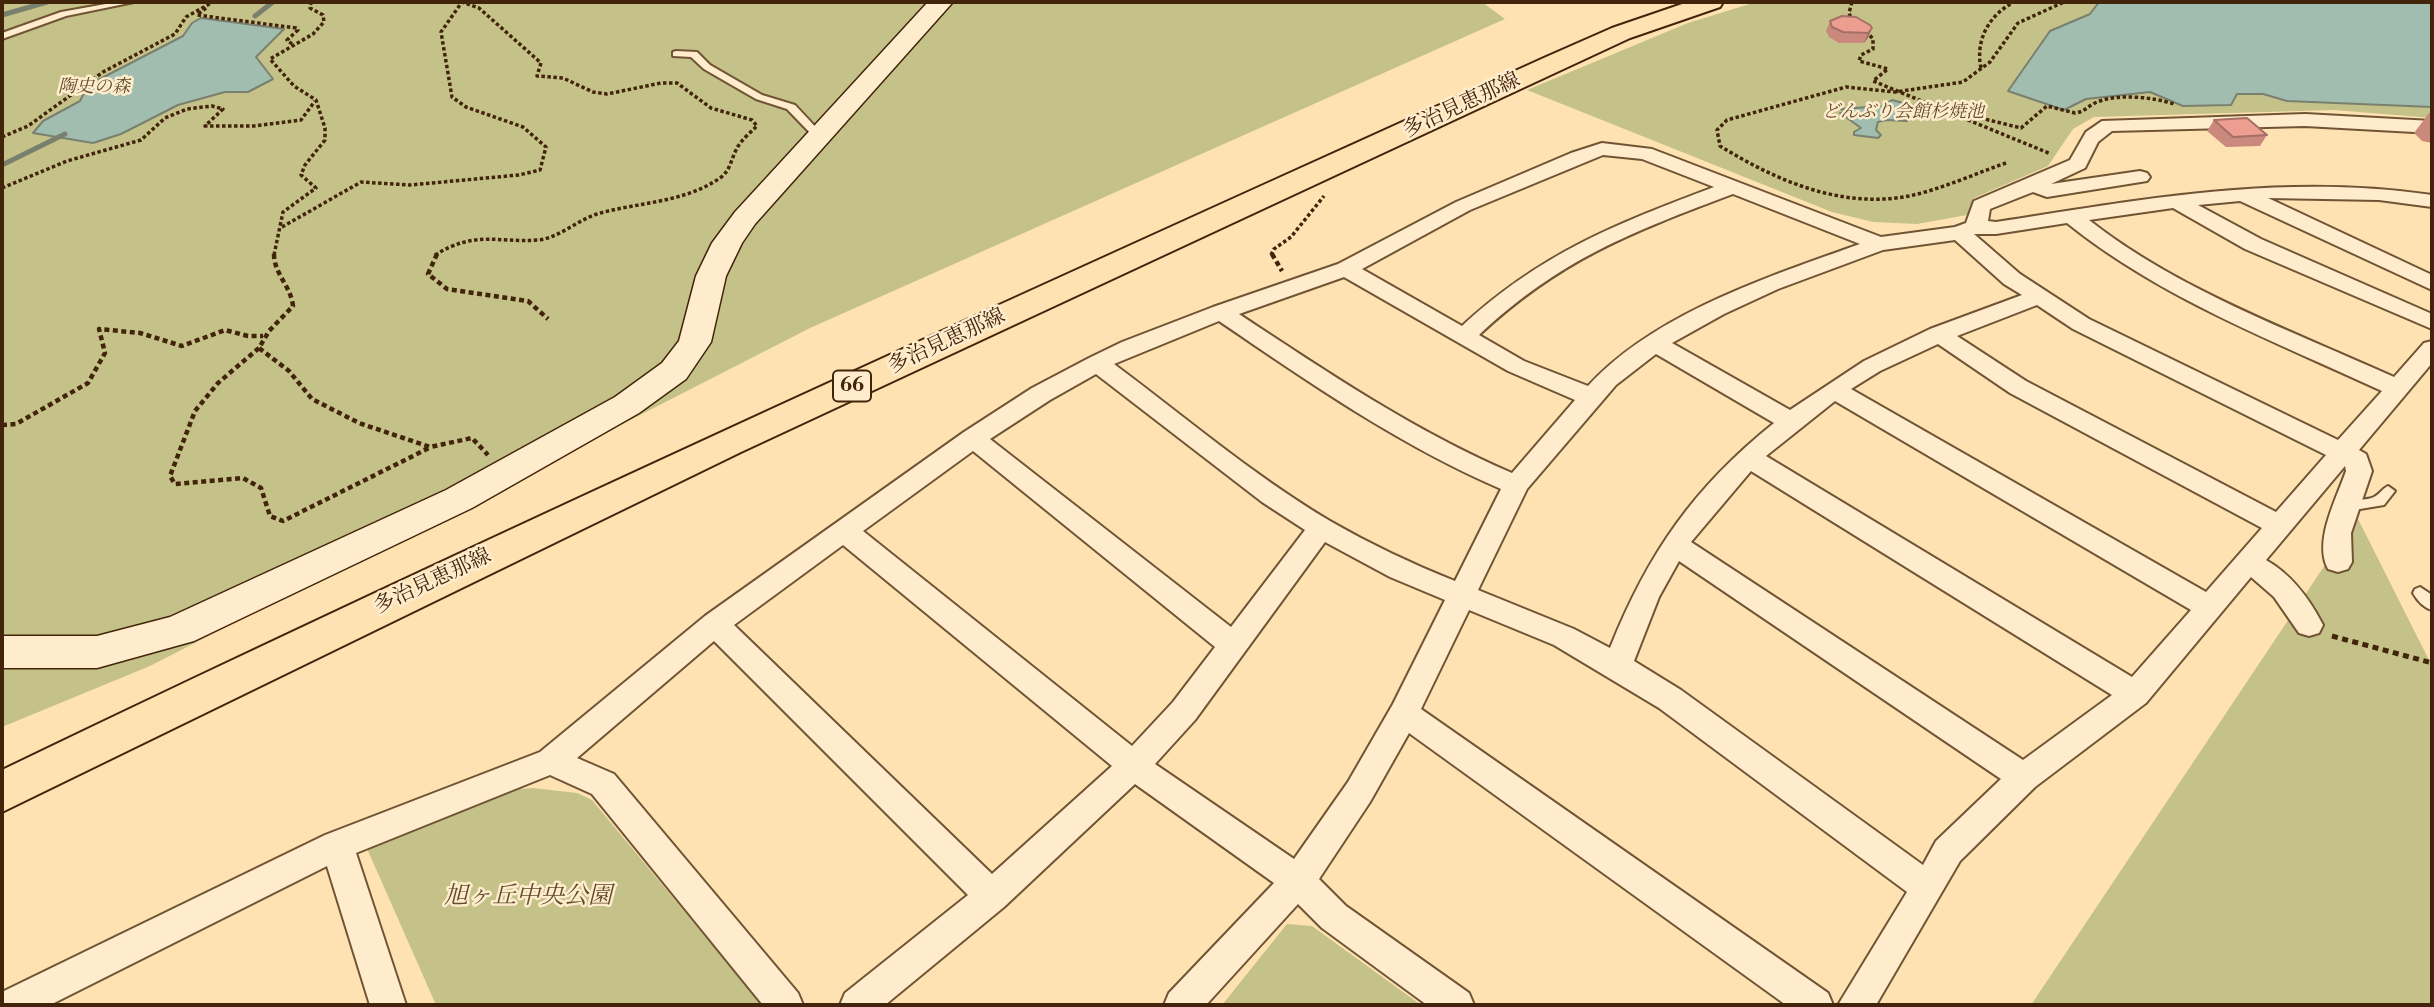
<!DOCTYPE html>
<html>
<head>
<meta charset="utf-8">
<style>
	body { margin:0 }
	#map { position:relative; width:2434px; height:1007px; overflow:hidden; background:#fee2b2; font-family:"Libre Bodoni",serif }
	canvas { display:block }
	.frame { position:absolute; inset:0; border:4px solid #42240a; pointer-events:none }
</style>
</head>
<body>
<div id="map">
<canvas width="2434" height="1007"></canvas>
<div class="frame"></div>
</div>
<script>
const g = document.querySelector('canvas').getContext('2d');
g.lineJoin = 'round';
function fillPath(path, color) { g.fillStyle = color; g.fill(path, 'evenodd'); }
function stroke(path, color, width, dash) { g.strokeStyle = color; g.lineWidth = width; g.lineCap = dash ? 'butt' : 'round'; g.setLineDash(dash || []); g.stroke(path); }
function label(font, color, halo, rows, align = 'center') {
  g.font = font + ' "Libre Bodoni","Noto Serif JP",serif'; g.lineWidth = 5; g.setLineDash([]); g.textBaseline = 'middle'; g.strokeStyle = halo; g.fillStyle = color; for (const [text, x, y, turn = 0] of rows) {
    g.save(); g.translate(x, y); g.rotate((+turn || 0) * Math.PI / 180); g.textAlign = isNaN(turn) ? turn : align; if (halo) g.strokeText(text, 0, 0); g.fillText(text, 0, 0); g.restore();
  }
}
fillPath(new Path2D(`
	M2,2H1482L1505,19L810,328L150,666L2,727Z
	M1756,2H2432V118L2334,110L2094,117L2073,129L2048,166L1974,198L1967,215L1917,224L1873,222L1832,212L1527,90L1688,23Z
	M2357,517L2432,666V1005H2031Z
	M533,788L577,793L592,800L762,1005H436L365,844L507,790Z
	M1287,924L1312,926L1421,1005H1222Z`), '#c4c289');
const water = new Path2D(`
	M2099,2H2432V107L2287,101L2263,94H2237L2231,105L2183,106L2150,92L2086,99L2064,110L2008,91L2050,31L2090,14Z
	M201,18L284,29L256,57L273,79L248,92H225L178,105L121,134L93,143L33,133L43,121L80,101L84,93L98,80L183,36L192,23Z
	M1892,100L1925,109L1907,121L1886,120L1878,122L1876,130L1881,135L1878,138L1854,135V132L1861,128L1840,113L1846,112L1841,109L1883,106Z`);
fillPath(water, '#a0bdb0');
stroke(water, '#7a806e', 2);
stroke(new Path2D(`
	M2,15L47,2
	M255,16L273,2
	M2,165L65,134`), '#7a806e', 5);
const lane = new Path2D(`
	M117,2H134L66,16L2,39V33L61,12Z
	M676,51L697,52L710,65L762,95L795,105L824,136L823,138H815L787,109L756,99L704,69L691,57L673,56V52Z
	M2388,486L2395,491L2384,505L2348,511L2341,506C2350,497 2363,502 2374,497C2380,494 2382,489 2388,486Z
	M2420,587L2432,595V610C2424,608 2417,600 2413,593L2415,589Z`);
const street = new Path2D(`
	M2305,114L2432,121V133L2305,126L2112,131L2098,142L2085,168L2051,184L2140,171L2147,173L2150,177L2147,181L2047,197L2033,192L1990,209L1988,221L1996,222C2143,199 2283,173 2432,195V207L2379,200L2268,198L2432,275V290L2240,201L2198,205L2261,239L2432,314V329L2245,249L2173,208L2089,220C2178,290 2290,330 2394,377L2424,343L2432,341V363L2359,450L2366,454L2372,471L2351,533L2352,562L2348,569L2338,572L2328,569C2313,541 2337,498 2346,471L2345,466L2266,560C2292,575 2309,598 2323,625L2319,633L2309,636L2299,633L2274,597L2251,577L2146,703L2035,787L1960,861L1876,1005H1838L1907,892L1659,708L1554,645L1469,610L1421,709L1828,993L1833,1005H1786L1409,733L1370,802L1319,879L1346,906L1469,993L1474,1005H1427L1322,928L1298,904L1206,1005H1164L1169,993L1274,883L1135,784L1004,907L885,1005H840L845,993L968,895L714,641L577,758L614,774L798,993L803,1005H763L592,794L550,775L356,853L406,1005H370L327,866L50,1005H2V992L325,835L540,752L705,616L964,432L1032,388L1089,358L1122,342L1213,307L1338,264L1456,202L1571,153L1602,143L1652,149L1881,237L1955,227L1966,223L1974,201L2070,160L2086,132L2102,121ZM1603,155L1642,159L1714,187C1616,224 1541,253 1462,326L1362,269L1470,210ZM1733,194L1860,244C1768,277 1655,313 1588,386L1524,361L1479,335C1560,259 1632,232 1733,194ZM2067,223C2160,298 2274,341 2382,391L2338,440L2089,319L2020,274L1974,234H1996ZM1955,240L2004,284L2022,295L1930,329L1864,361L1790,410L1672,343L1724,314L1778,289L1883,250ZM1344,277L1508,371L1575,400L1512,473C1414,431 1327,372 1239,314ZM2037,305L2073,329L2326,455L2276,512L2026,381L1957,336ZM1219,321C1310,383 1399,445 1501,489L1455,581C1412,564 1370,544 1330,521C1254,476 1185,417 1114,364ZM1938,344L2010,393L2262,528L2206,592L1851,389L1880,371ZM1656,354L1774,423C1694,487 1648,553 1610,648L1574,629L1478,590L1527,489L1616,385ZM1096,374L1262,502L1305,530L1231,627L990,439L1050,400ZM1835,401L2191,610L2132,677L1766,456ZM973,451L1215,647L1173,702L1132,746L863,531ZM1751,471L2112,695L2023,760L1691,542ZM1325,542L1390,577L1445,600L1393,704L1348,782L1294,859L1155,764L1195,720ZM843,545L1112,766L992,874L734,625ZM1679,561L2001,779L1936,841L1923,865L1681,690L1634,661L1659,597Z`);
const secondary = new Path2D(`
	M928,2H953L755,224L742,243L726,276L711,342L686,379L639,413L472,508L194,641L97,668H2V636H97L170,617L446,490L615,397L662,363L679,341L696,276L712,243L735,212Z`);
const primary = new Path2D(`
	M1688,2H1723L1720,7L1630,38L741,452L2,812V770C513,524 1029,291 1546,57L1612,28Z`);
stroke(lane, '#715434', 4);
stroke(street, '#715434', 4);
stroke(secondary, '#42240a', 3);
stroke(primary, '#42240a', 4);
stroke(new Path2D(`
	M1852,2L1849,13L1852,21
	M206,8L197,15L296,28L298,30L287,40L292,44
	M1866,31L1873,39V49L1861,55L1859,61L1888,69L1873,81L2051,154
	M1981,68C1975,40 1989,15 2014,2
	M1945,112L1952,111L2021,128L2047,106L2075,113C2084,112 2087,107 2095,103C2116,93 2153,97 2174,104
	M2,137L28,126L103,72L175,34L186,17L213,2
	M2006,163C1974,174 1942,189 1909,196C1841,209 1777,181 1720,146L1717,130L1727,120L1846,87L1895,92L1963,82L1990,62L2018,23L2064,2
	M2,188L67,161L141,140L165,118L187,109L212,106L223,109L205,126H254L301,120L315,101
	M282,227L361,182L410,185L519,175L540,170L546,147L523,127L466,107L452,97L441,32L462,2
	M274,255L283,212L316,188L301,175L305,165L325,140V128L316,100L294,86L270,59L313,34L324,22L323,15L310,8L311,2
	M435,255C476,230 496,243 539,240C558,238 578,220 597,214C638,202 684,203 720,178C730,171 731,160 736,150C740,141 750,133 757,126L752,120L711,108L677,83H661L607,94L593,92L563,78L537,76L541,63L479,8L462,2
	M1271,255L1274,249L1291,237L1324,196`), '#42240a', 3.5, [3.5, 2.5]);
stroke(new Path2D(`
	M274,254C274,274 291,286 293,306L269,331L259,348L289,371L312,399L359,423L430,447L472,438L488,455
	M437,254L428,274L447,289L528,301L548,319
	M1272,254L1282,271
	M259,348L218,383L195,411L170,476L175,484L243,478L261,488L270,516L283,521L429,448
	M2,425L16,424L88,383L105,353L99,329L140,333L182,346L225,330L248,336H263`), '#42240a', 4.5, [5, 3.5]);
stroke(new Path2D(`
	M2332,636L2432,663`), '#42240a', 5, [6, 4.5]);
fillPath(lane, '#feeccd');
fillPath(street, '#feeccd');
fillPath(secondary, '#feeccd');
fillPath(primary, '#fee2b2');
fillPath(new Path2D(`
	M1830,21L1872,28L1868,38L1864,43H1839L1829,37L1826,31Z
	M2429,113H2432V143L2422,141L2414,133Z
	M2214,120L2267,135L2260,146L2226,147L2207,131Z`), '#cb897d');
fillPath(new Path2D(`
	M1872,28L1868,38L1864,43L1868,33Z`), '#a56f66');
const building = new Path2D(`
	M1842,16L1856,17L1870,25L1872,28L1868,33L1843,32L1832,27L1830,21Z
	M2247,118L2267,135L2233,137L2214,120Z`);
fillPath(building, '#ec9f91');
stroke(building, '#a56f66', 2);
label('italic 18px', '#624c2a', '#feeccd', [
	["陶史の森",94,88],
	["どんぶり会館杉焼池",1903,113]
]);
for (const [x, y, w] of [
	[852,386,38]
]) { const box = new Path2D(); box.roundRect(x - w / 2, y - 15.5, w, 31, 5); g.fillStyle = '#feeccd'; g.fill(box); stroke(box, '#42240a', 2); }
label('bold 19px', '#42240a', null, [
	["66",852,386]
]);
label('21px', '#42240a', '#feeccd', [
	["多治見恵那線",1462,106,-25],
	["多治見恵那線",947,342,-25],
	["多治見恵那線",433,582,-25]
]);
label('italic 24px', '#624c2a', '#feeccd', [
	["旭ヶ丘中央公園",528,897]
]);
</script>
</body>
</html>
